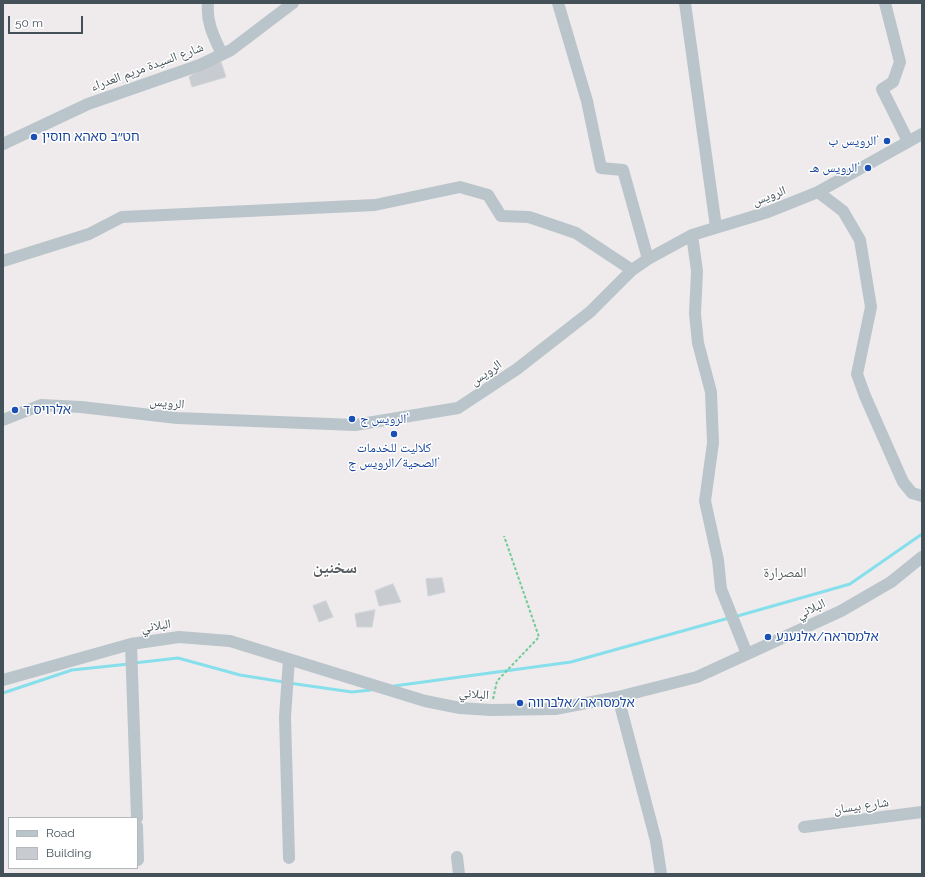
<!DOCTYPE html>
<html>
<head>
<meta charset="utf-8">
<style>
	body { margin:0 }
	#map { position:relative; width:925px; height:877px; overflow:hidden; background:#efebec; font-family:Raleway,sans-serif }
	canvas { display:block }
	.frame { position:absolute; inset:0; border:4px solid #445159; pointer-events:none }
	.legend { position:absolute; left:8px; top:817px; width:130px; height:52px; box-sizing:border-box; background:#fff; border:1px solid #b4b9bd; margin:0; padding:5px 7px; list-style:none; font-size:12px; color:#445159 }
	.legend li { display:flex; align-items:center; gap:8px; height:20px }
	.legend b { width:20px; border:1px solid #b4b9bd }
	.scale { position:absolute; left:8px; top:16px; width:75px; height:18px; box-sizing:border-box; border:2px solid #445159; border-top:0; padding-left:5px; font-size:12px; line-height:14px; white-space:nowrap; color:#445159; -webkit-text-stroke:3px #fff; paint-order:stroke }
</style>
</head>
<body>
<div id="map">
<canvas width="925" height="877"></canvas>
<div class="frame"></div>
<ul class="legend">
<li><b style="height:5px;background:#bac5cb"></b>Road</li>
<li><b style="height:11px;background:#c8ccd1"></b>Building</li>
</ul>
<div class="scale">50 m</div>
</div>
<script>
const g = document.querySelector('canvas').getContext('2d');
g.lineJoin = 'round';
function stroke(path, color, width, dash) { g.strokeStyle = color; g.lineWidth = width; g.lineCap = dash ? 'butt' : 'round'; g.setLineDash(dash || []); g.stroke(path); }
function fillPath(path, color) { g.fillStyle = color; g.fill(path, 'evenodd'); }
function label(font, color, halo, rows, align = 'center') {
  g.font = font + ' Raleway,"Noto Naskh Arabic","Noto Sans Hebrew",sans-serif'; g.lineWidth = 3; g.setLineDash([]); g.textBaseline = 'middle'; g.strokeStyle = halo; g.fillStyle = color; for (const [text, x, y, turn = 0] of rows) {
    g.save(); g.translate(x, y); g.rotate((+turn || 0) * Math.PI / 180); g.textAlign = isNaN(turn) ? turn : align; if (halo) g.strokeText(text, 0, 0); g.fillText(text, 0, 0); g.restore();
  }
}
stroke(new Path2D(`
	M734,617L850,584L922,534
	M134,663L178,658L240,675L284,682
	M289,683L352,692L371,690
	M394,686L571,662L729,618
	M3,693L72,670L129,664`), '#86dfea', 3);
const building = new Path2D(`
	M221,62L226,77L192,87L189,77L204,67Z
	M442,578L445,592L428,596L426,579Z
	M393,584L401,602L379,606L375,591Z
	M326,601L333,617L319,622L313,606Z
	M375,610L372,627H357L355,614Z`);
fillPath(building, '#c8ccd1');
stroke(building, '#d0d3d8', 1);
stroke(new Path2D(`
	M493,699L497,681L539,637L504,536`), '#71cb96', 2, [3, 2]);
stroke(new Path2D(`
	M208,3C206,22 214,37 222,54
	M558,3L587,101L601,168L623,170L648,259
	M685,3L716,227
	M885,3L900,62L893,82L882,89L908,141
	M3,144L88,104L200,65L231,50L293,3
	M818,192L843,211L860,240L871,307L857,374L865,396L903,482L912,493L922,496
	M692,235L697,271L695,314L698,343L711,392L713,443L705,501L718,560L721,589L747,654
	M3,261L89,234L122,217L375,205L460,187L488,195L501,216L529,217L576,233L632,270
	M3,420L41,405L81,407L177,418L355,425L458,408L517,369L590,312L632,270L648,259L692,235L768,212L818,192L922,134
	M131,644L137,818
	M289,659L285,717L289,858
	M3,680L131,644L179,637L230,641L425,701L460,708L491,710L555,709L618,697L697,677L841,611L891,582L922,557
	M618,697L656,841L661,874
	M137,826L138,860
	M804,827L922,812
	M457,857L459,874`), '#bac5cb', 12);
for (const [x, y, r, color] of [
	[34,137,4,"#1a4fb4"],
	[887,141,4,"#1a4fb4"],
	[868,168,4,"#1a4fb4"],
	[15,410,4,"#1a4fb4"],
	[352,419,4,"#1a4fb4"],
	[394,434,4,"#1a4fb4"],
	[768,637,4,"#1a4fb4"],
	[520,703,4,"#1a4fb4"]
]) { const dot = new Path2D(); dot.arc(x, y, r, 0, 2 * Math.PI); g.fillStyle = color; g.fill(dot); stroke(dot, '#fff', 1.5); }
label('13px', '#445159', '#fff', [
	["شارع السيدة مريم العدراء",147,67,-20],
	["الرويس",769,196,-20],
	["الرويس",486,373,-34],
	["الرويس",167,403,5],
	["البلاني",811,609,-25],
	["البلاني",156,626,-8],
	["البلاني",474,694,5],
	["شارع بيسان",861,806,-8]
]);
label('13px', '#164399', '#fff', [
	["חט״ב סאהא חוסין",42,137],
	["الرويس ب‘",879,141,"right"],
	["الرويس هـ‘",860,168,"right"],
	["אלרויס ד",23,410],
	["الرويس ج‘",360,419],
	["كلاليت للخدمات",394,448,"center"],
	["الصحية/الرويس ج‘",394,463,"center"],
	["אלמסראה/אלנענע",776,637],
	["אלמסראה/אלברווה",528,703]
], 'left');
label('14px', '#595d61', '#fff', [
	["المصرارة",785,573]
]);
label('bold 17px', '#595d61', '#fff', [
	["سخنين",335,568]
]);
</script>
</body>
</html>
